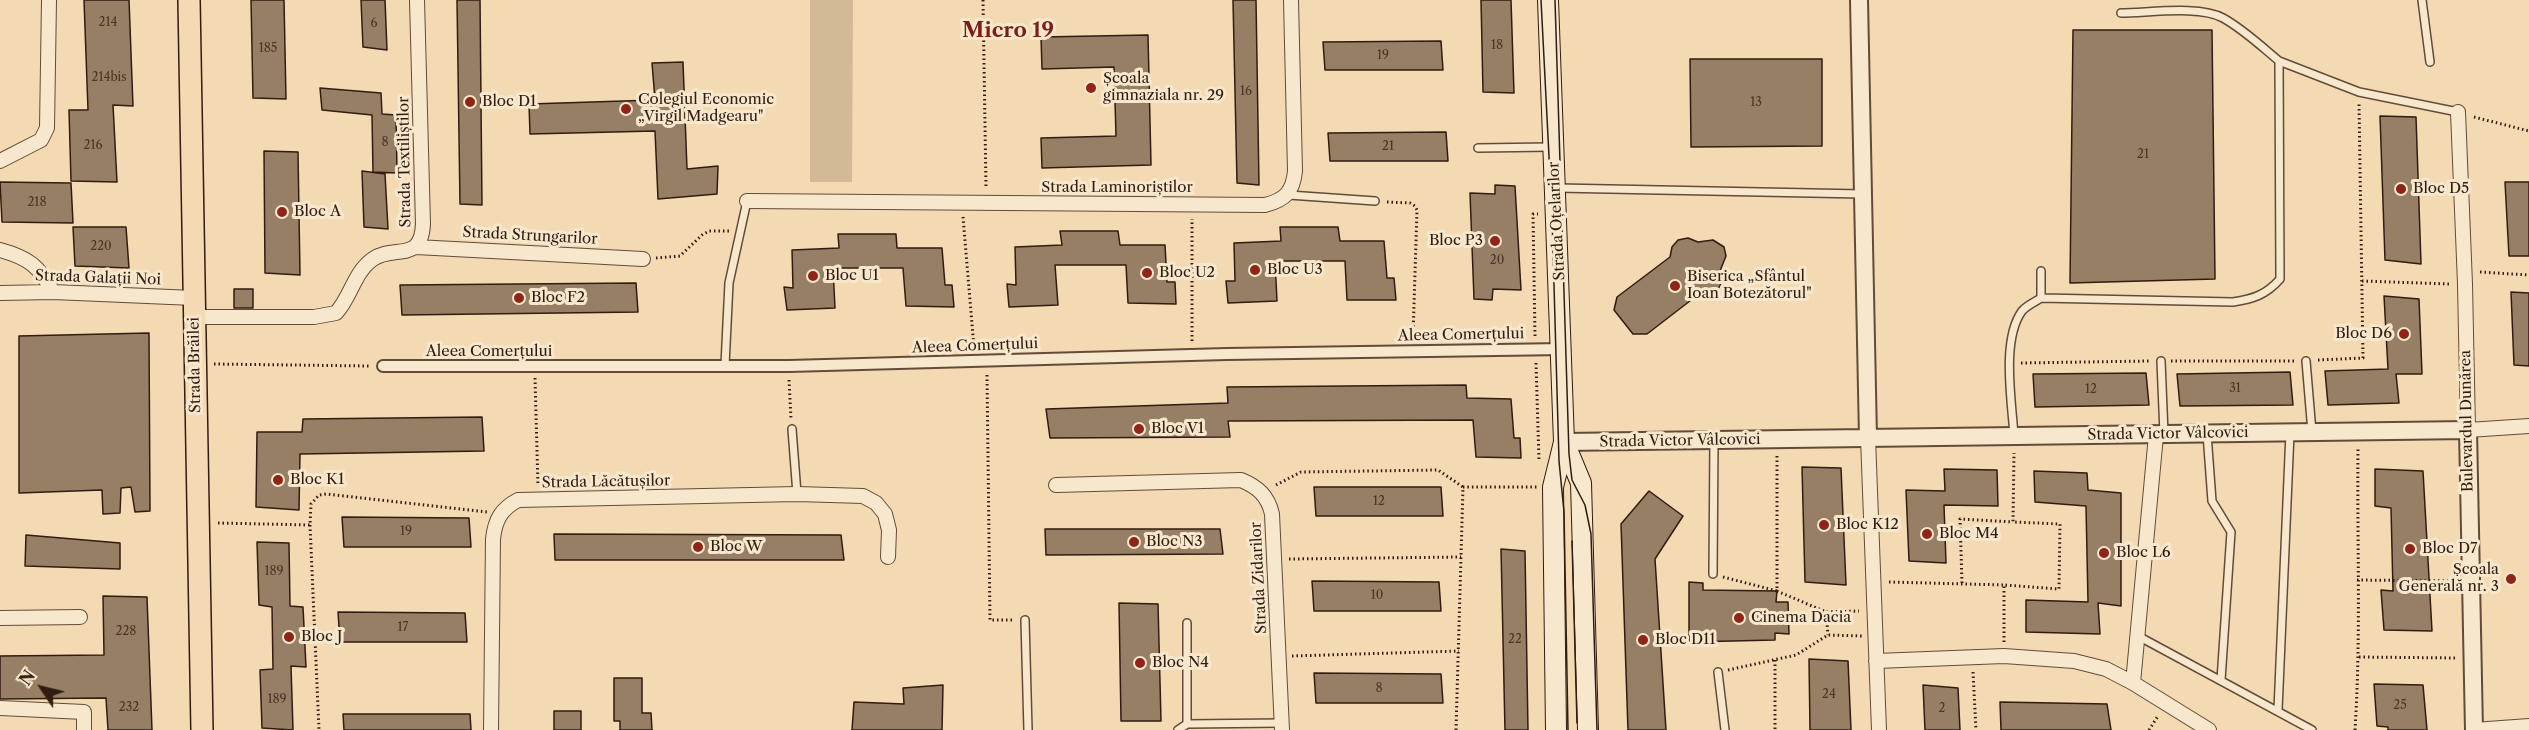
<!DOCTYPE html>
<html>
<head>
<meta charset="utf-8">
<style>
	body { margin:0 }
	#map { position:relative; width:2529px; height:730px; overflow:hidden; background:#f3dab2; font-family:"Libre Caslon Text",serif }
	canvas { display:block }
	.north { position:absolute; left:12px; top:658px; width:60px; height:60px; -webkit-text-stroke:4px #f7e7cd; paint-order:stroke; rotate:305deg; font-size:16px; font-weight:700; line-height:24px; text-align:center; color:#321c11 }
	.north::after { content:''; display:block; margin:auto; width:21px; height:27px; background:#321c11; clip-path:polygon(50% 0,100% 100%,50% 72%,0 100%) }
</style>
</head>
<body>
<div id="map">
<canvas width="2529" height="730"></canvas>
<div class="north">N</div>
</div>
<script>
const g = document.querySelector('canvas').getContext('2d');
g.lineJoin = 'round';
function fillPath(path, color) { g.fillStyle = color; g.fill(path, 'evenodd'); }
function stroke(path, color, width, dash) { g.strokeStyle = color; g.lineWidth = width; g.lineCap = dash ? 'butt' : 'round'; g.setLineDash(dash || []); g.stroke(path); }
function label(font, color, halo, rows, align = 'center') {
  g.font = font + ' "Libre Caslon Text",serif'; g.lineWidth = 6; g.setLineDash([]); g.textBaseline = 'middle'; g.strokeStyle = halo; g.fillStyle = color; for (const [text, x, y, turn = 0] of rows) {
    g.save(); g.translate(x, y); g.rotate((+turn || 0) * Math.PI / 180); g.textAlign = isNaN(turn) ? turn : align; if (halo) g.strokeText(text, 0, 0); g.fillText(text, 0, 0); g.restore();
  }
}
fillPath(new Path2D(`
	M810,0H853L852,182H810Z`), '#d2ba97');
const building = new Path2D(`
	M84,0H129L133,106L113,105L117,182L71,181L69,110H88Z
	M251,0H284L286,99L253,98Z
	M361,0H385L387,50L363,47Z
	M457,0H480L482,205L460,204Z
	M1233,0H1256L1259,185L1237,183Z
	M1481,0H1511L1514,93L1483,92Z
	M2073,30H2212L2215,279L2070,283Z
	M1148,35L1151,165L1042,168L1041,138L1116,136L1114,67L1042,69L1041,37Z
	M1441,41L1443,70H1325L1323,42Z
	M1690,59H1822V146L1691,147Z
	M683,62L687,169L718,166L717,194L658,199L655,131L530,134L529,104L655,100L652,63Z
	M320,88L381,93L382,114L396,115L397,173L373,172L372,115L322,110Z
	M2380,116L2416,117L2421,264L2385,260Z
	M1446,132L1448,161H1330L1328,133Z
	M264,151L298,152L300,275L265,273Z
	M362,171L385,174L388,229L364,227Z
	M0,182L71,183L73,223L2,222Z
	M2505,182H2529V256H2509Z
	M1495,185L1515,186L1521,290L1493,289L1492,300L1474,299L1470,193L1495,194Z
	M73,227H126L129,268L75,266Z
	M1280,227H1338L1340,241H1384L1387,278H1394L1396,300H1347L1345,261H1275L1277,301L1228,303L1226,281H1235L1234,243L1281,241Z
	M1060,231H1118L1120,245H1165L1167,282H1175L1176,304L1128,303L1126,265H1055L1058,305L1009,307L1007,284L1016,285L1015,247L1062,245Z
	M838,234H896L897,248H942L945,285H952L954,307L906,306L903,268H833L835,308L787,310L784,287L793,288L792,250L839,248Z
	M1688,238L1698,242L1713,240L1724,247L1726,256L1720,271L1722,282L1717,291L1708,295L1699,294L1647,334H1633L1614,310L1617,297L1670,257L1672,247L1678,240Z
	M636,283L638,312L402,315L400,285Z
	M234,289H253V308H234Z
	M2511,292L2529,293V366L2514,365Z
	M2384,296L2419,299L2422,374H2396L2399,403L2328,405L2325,371L2388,369Z
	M149,333L150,511L135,512L131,487L121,488L120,513L103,514L102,490L19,493V336Z
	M2290,372L2293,405L2180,406L2177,374Z
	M2146,373L2149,405L2035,407L2033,374Z
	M1466,385L1467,398L1511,399L1514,438H1520L1521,458L1476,457L1473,420L1228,421L1230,437L1050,438L1046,409L1228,403L1227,387Z
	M482,417L484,451L300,454L299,510L256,507L257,432H302L303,419Z
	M1802,467L1841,468L1846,585L1805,582Z
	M1944,469L1997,470L1998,506L1944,505L1946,563L1909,561L1906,490L1945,491Z
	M2375,469L2423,471L2432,631L2384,630L2381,590L2393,591L2391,508L2375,506Z
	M2034,471L2087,473L2088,490L2121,493V606L2098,603L2100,634L2026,632V600L2088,602L2086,506L2035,502Z
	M1314,487H1441L1443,516H1316Z
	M1649,491L1683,516L1655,559L1666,730H1628L1621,524Z
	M342,517L469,518L471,547H344Z
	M1045,529H1220L1223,554L1046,555Z
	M554,534L841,535L844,560H555Z
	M26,535L120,543V569L25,566Z
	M257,542L289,543L290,606L303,607L306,667L291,666L293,730L262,728L260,670L273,669L272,607L259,605Z
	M1501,549L1525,551L1528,730H1505Z
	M1312,581L1439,582L1441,611H1314Z
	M1689,582L1703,583V590L1777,591L1776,602H1788L1789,634L1775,633V640L1689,642Z
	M103,596L147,597L152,730H108L106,698L0,699V656L104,655Z
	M1119,603L1158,604L1161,721H1121Z
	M338,612L465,613L467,642H340Z
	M1809,659L1848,661L1851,730H1810Z
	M1314,673L1441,674L1443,703H1316Z
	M614,678H642V713H651L652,730H620V721H614Z
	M2374,684L2423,685L2427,730H2388V727L2377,726Z
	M943,685L942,730H852L854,702L904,704L903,688Z
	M1923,685L1958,688L1960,730H1925Z
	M2000,702L2107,704L2111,730H2001Z
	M554,711H581V730H554Z
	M343,714H470L471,730H344Z`);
fillPath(building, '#967f65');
stroke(building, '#321c11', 1.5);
const service = new Path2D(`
	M2422,0L2430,62
	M2279,61L2359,92L2458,112
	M1478,148L1551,147
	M1558,188L1862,194
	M1289,195L1375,201
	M2041,271V298
	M2161,361L2164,434
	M2306,361L2312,432
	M725,365L729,283L747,201
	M792,429L797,494
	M2207,434L2212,501L2231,532L2221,680
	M2014,436C2012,402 2001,340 2022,311C2027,305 2035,302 2041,298L2233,302C2253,299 2266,295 2280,279L2279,61C2261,46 2243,29 2223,18C2200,5 2148,13 2121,13
	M1713,574L1714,440
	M1025,620L1028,730
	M1187,623V724L1282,723
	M2138,636L2312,730
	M1718,672L1725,730
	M2278,710L2290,433
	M1178,730L1187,724`);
const pedestrian = new Path2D(`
	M383,366H789L1227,354L1564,349`);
const minor = new Path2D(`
	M2458,112L2465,284L2468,430L2529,426
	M0,161L41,140L47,128L49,0
	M747,201L1265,205C1285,200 1293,192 1295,171L1291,0
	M416,247L643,259
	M0,250C29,258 39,266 53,292
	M0,293L53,292L194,298
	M194,317H314L336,313C351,297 354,272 373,259C394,244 421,264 423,224L417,0
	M1868,438L1879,730
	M1056,485L1241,480C1258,487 1268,496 1272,514L1282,730
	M0,618L80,617
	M1876,661L2004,656L2074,661L2106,669L2133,683L2209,730
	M2133,683L2156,435
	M0,708L84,712V730
	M491,730L493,539C495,520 501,509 518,500L797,494L863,496L876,503L885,514L889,530L888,557
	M2474,730L2529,726`);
const tertiary = new Path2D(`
	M1859,0L1868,438
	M1564,442L2468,430L2474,730`);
const secondary = new Path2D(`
	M1548,0L1564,442L1553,487L1556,730
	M1564,442L1581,483L1588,730`);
const primary = new Path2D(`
	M189,0L202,730`);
stroke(service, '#624c39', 10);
stroke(pedestrian, '#624c39', 14);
stroke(minor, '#624c39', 16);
stroke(tertiary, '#624c39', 20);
stroke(secondary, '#321c11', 22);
stroke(primary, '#321c11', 24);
stroke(new Path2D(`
	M983,0L986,187
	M2474,117L2529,131
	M1387,202L1410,203L1415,206L1417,210L1413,337
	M963,217L974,348
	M656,258L680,256L702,235L709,231H730
	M2480,272L2529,275
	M2362,281L2450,284
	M1535,336L1533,214H1538
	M1192,341V219
	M2318,360L2363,358L2359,103
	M2171,361H2294
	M1536,363L1539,461
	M2021,363L2150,361
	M214,364L369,366
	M987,375L990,620H1014
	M535,378L538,486
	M789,380L791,419
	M1777,456V591L1826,612L1859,611
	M1276,485L1301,472L1438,470L1463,487
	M218,523L310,525L311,504L319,495L326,494L487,512
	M310,525L319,730
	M1289,559L1461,557
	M1723,577L1777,591
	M2357,580L2454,581
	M1889,582L2004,585
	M1962,583L1960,519L2013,522
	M1826,612L1828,635
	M2004,642V585L2059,589L2060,524L2013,522L2014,453
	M1292,656L1459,651
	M2359,657L2457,658
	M1775,660V730
	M1728,670L1796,655L1828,635L1862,636
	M1973,672L1976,730
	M1456,730L1463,487H1537
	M2149,730L2158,716
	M2355,730C2361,636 2357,542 2358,449`), '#321c11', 3, [1.5, 3]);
stroke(service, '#f7e7cd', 7);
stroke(pedestrian, '#f7e7cd', 10);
stroke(minor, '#f7e7cd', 14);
stroke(tertiary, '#f7e7cd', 16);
stroke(secondary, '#f7e7cd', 20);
stroke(primary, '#f3dab2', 21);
stroke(new Path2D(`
	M1541,0L1552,215L1559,461L1564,512L1568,730
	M1555,0L1569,454L1572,480L1585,505L1591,534L1597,730
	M1572,541L1577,723`), '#321c11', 1.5);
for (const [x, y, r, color] of [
	[1091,88,6,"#8f2418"],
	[470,102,6,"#8f2418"],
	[626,109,6,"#8f2418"],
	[2401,189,6,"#8f2418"],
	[282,212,6,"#8f2418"],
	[1495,241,6,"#8f2418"],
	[1255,270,6,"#8f2418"],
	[1147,273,6,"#8f2418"],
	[813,276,6,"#8f2418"],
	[1675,286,6,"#8f2418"],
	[519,298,6,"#8f2418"],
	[2404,334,6,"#8f2418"],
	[1139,429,6,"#8f2418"],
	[278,480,6,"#8f2418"],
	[1824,525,6,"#8f2418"],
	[1927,534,6,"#8f2418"],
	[1134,542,6,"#8f2418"],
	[698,547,6,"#8f2418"],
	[2410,549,6,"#8f2418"],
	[2104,553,6,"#8f2418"],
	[2511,579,6,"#8f2418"],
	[1739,618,6,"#8f2418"],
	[289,637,6,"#8f2418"],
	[1643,640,6,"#8f2418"],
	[1140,663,6,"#8f2418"]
]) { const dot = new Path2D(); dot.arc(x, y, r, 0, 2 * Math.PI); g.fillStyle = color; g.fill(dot); stroke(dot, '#f7e7cd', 2); }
label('12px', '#4b3526', null, [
	["214",108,23],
	["6",374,24],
	["18",1497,46],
	["185",268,49],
	["19",1383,56],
	["214bis",109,78],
	["16",1246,92],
	["13",1756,103],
	["8",385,143],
	["216",93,146],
	["21",1388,147],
	["21",2143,155],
	["218",37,203],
	["220",101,247],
	["20",1497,261],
	["31",2235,389],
	["12",2091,390],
	["12",1379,502],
	["19",406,532],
	["189",274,572],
	["10",1377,596],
	["17",403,628],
	["228",126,632],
	["22",1515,640],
	["8",1379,689],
	["24",1829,695],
	["189",277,700],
	["25",2400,706],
	["232",129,708],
	["2",1942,709]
]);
label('15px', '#321c11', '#f7e7cd', [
	["Școala",1103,79],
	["gimnaziala nr. 29",1103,96],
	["Colegiul Economic",638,100],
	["„Virgil Madgearu\"",638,117],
	["Bloc D1",482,102],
	["Bloc D5",2413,189],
	["Bloc A",294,212],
	["Bloc P3",1483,241,"right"],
	["Bloc U3",1267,270],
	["Bloc U2",1159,273],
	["Bloc U1",825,276],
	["Biserica „Sfântul",1687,277],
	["Ioan Botezătorul\"",1687,294],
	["Bloc F2",531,298],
	["Bloc D6",2392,334,"right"],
	["Bloc V1",1151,429],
	["Bloc K1",290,480],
	["Bloc K12",1836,525],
	["Bloc M4",1939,534],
	["Bloc N3",1146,542],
	["Bloc W",710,547],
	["Bloc D7",2422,549],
	["Bloc L6",2116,553],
	["Școala",2499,570,"right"],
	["Generală nr. 3",2499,587,"right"],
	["Cinema Dacia",1751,618],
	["Bloc J",301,637],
	["Bloc D11",1655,640],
	["Bloc N4",1152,663]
], 'left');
label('15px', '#321c11', '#f7e7cd', [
	["Strada Textiliștilor",405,162,-91],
	["Strada Laminoriștilor",1117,188],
	["Strada Oțelarilor",1557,221,-93],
	["Strada Strungarilor",530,236,3],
	["Strada Galații Noi",98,278,2],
	["Aleea Comerțului",1461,335,-1],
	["Aleea Comerțului",975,346,-2],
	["Aleea Comerțului",489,352],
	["Strada Brăilei",195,365,-91],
	["Bulevardul Dunărea",2467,421,-91],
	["Strada Victor Vâlcovici",2168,434,-1],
	["Strada Victor Vâlcovici",1680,441,-1],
	["Strada Lăcătușilor",606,482,-1],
	["Strada Zidarilor",1259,578,-93]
]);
label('bold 21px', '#7a1f14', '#f7e7cd', [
	["Micro 19",1008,31]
]);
</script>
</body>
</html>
